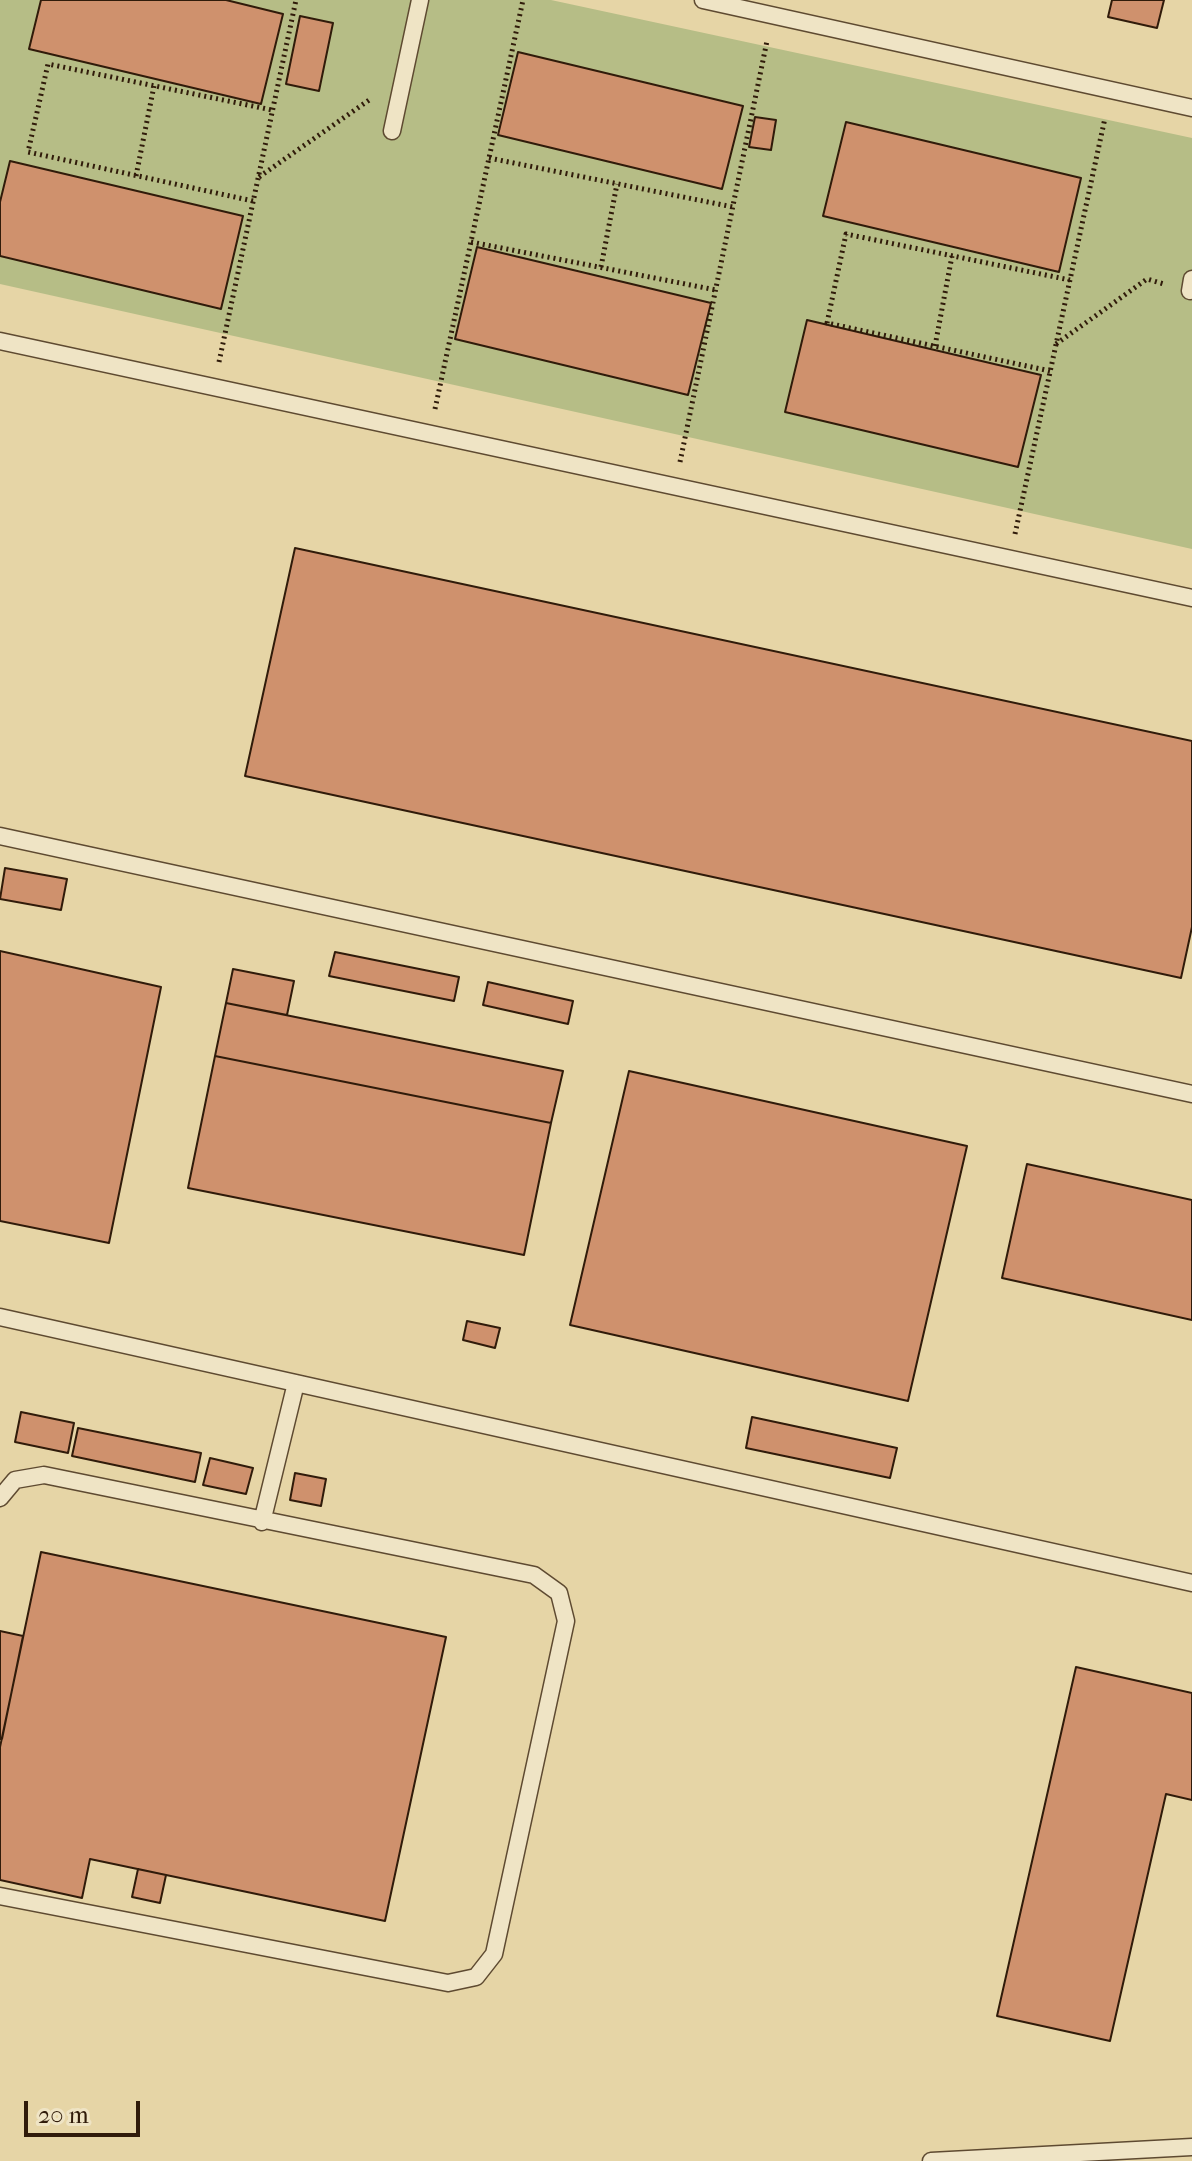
<!DOCTYPE html>
<html>
<head>
<meta charset="utf-8">
<style>
	body { margin:0 }
	#map { position:relative; width:1192px; height:2161px; overflow:hidden; background:#e6d5a6; font-family:"IM FELL French Canon",serif }
	canvas { display:block }
	.scale { position:absolute; left:24px; top:2101px; width:116px; height:36px; box-sizing:border-box; border:4px solid #301b0a; border-top:0; padding-left:10px; font-size:24px; line-height:28px; white-space:nowrap; color:#301b0a; -webkit-text-stroke:6px #efe4c5; paint-order:stroke }
</style>
</head>
<body>
<div id="map">
<canvas width="1192" height="2161"></canvas>
<div class="scale">20 m</div>
</div>
<script>
const g = document.querySelector('canvas').getContext('2d');
g.lineJoin = 'round';
function fillPath(path, color) { g.fillStyle = color; g.fill(path, 'evenodd'); }
function stroke(path, color, width, dash) { g.strokeStyle = color; g.lineWidth = width; g.lineCap = dash ? 'butt' : 'round'; g.setLineDash(dash || []); g.stroke(path); }
fillPath(new Path2D(`
	M0,0H41L30,49L261,104L283,14L226,0H551L1192,138V549L0,284V256L221,309L243,217L10,161L0,202ZM518,53L722,189L498,135ZM846,122L1081,178L1058,272L823,215ZM477,248L710,303L688,394L455,339ZM808,320L1040,375L1018,467L785,411Z`), '#b6bd86');
const building = new Path2D(`
	M41,0H226L283,14L261,104L29,49Z
	M1112,0H1164L1157,28L1108,17Z
	M300,16L333,23L319,91L286,84Z
	M518,52L743,106L722,189L498,135Z
	M755,117L776,120L771,150L749,147Z
	M846,122L1081,178L1059,272L823,216Z
	M10,161L243,216L221,309L0,256V202Z
	M477,247L711,303L688,395L455,339Z
	M807,320L1041,375L1018,467L785,412Z
	M295,548L1192,741V927L1181,978L245,776Z
	M5,868L67,879L61,910L0,899Z
	M0,951L161,987L109,1243L0,1221Z
	M335,952L459,977L454,1001L329,976Z
	M233,969L294,981L287,1015L226,1003Z
	M488,982L573,1001L568,1024L483,1005Z
	M226,1003L563,1071L551,1123L215,1056Z
	M215,1056L551,1123L524,1255L188,1188Z
	M629,1071L967,1146L908,1401L570,1325Z
	M1027,1164L1192,1200V1320L1002,1278Z
	M467,1321L500,1328L495,1348L463,1340Z
	M21,1412L74,1423L68,1453L15,1442Z
	M752,1417L897,1448L890,1478L746,1448Z
	M78,1428L201,1453L195,1482L72,1456Z
	M210,1458L253,1468L246,1494L203,1485Z
	M295,1473L326,1479L321,1506L290,1500Z
	M41,1552L446,1637L385,1921L90,1859L82,1898L0,1880V1747Z
	M0,1631L23,1636L2,1739H0Z
	M1076,1667L1192,1693V1800L1166,1794L1110,2041L997,2016Z
	M138,1869L166,1875L160,1903L132,1897Z`);
fillPath(building, '#cf916d');
stroke(building, '#301b0a', 2);
const service = new Path2D(`
	M703,0L1192,108
	M392,131L420,0
	M1190,291L1192,279
	M0,341L1192,598
	M0,836L1192,1094
	M0,1317L1192,1583
	M0,1498L15,1480L44,1475L534,1575L559,1593L566,1621L494,1954L476,1977L448,1983L0,1896
	M262,1522L296,1383
	M931,2161L1192,2147`);
stroke(service, '#5e4a31', 19);
stroke(new Path2D(`
	M489,158L733,207
	M136,176L154,86
	M259,177L372,98
	M253,201L28,152L48,64L272,110
	M471,242L716,290
	M601,267L617,184
	M1056,344L1147,279L1164,284
	M935,346L952,256
	M219,362L296,0
	M1050,371L827,323L846,234L1070,280
	M435,409L523,0
	M680,462L767,41
	M1015,534L1105,118`), '#301b0a', 5, [2, 4]);
stroke(service, '#efe4c5', 16);
</script>
</body>
</html>
